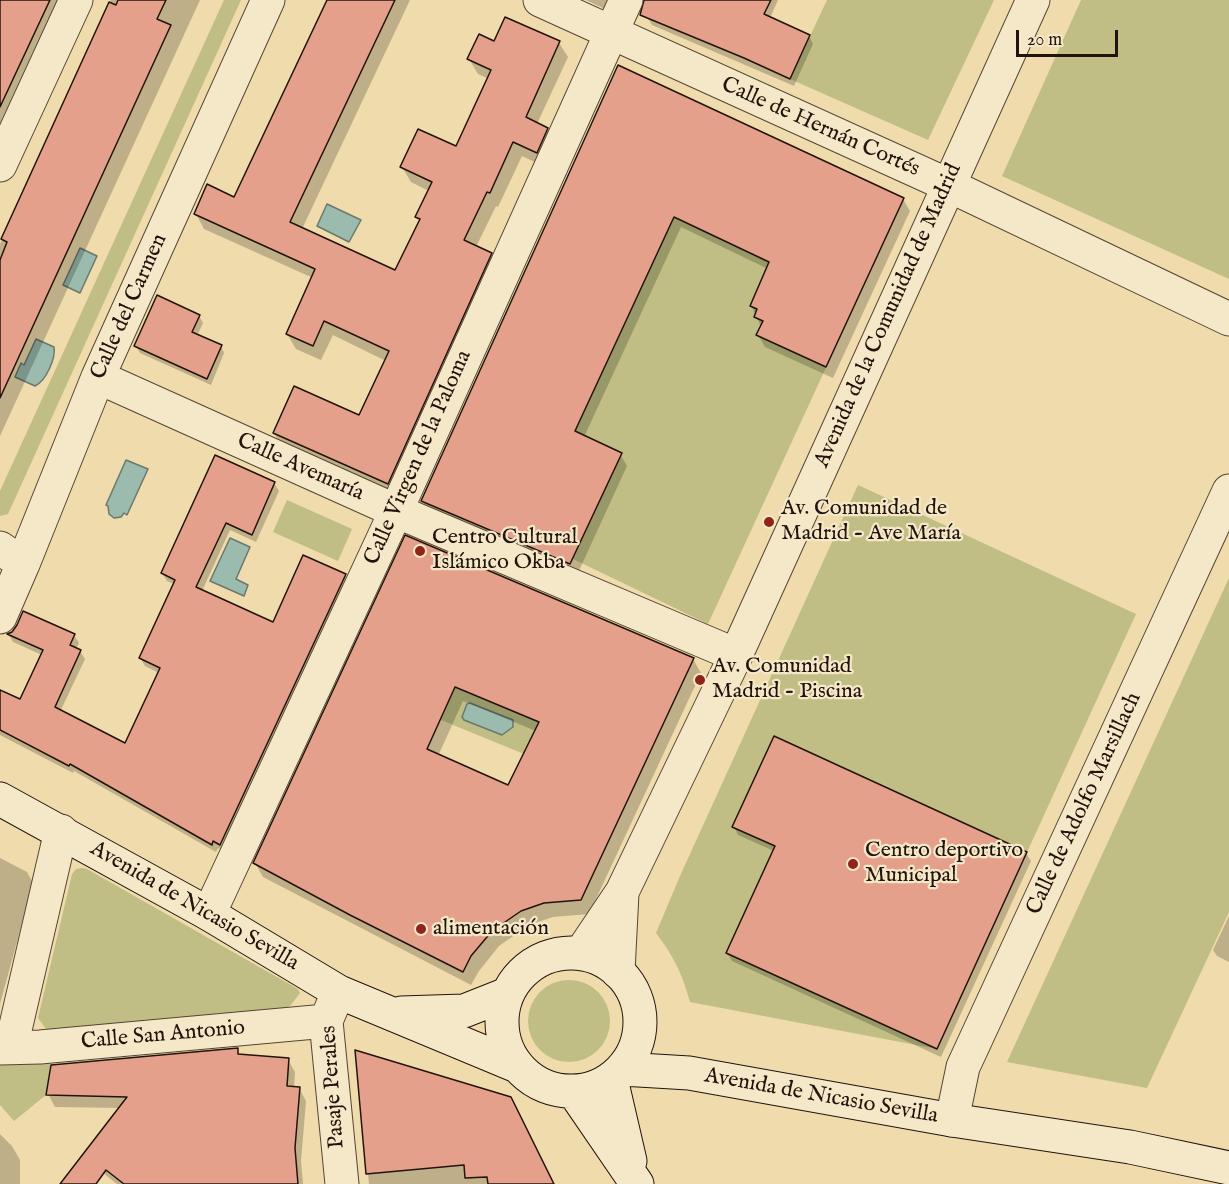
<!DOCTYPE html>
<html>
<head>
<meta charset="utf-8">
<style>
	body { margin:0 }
	#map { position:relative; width:1229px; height:1184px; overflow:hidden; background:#efdbab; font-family:"IM FELL English",serif }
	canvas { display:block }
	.scale { position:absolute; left:1016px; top:30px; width:102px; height:27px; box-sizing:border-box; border:3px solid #22140c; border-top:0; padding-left:8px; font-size:18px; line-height:21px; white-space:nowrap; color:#22140c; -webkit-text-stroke:4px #f5e8c8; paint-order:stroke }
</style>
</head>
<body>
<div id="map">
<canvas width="1229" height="1184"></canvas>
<div class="scale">20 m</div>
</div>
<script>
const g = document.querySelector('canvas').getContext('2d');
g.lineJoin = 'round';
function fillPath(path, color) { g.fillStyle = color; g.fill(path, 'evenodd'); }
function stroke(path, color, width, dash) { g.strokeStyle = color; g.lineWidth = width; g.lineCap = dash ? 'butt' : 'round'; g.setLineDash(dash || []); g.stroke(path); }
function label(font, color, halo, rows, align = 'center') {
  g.font = font + ' "IM FELL English",serif'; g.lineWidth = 4.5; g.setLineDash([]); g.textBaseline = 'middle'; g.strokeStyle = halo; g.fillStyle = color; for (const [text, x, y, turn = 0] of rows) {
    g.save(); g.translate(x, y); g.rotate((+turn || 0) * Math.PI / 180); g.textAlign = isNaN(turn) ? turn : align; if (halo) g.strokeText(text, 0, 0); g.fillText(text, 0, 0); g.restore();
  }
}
fillPath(new Path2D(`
	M224,0H241L8,514L0,516V491Z
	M827,0H994L928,140L790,79Z
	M1081,0H1229V279L1002,176Z
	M721,113L904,198L708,624L573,559L621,453L575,432Z
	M858,485L1136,614L937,1049L690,1002C682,973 674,957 656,933L680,876Z
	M287,500L352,529L338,561L273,532Z
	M1229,578V912L1147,1088L1007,1062Z
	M455,688L539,721L524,754L441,720Z
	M82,868L87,869L298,989L300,993L290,1006L279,1010L51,1031L46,1029L38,1018L72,874L76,869Z
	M528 1021a41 41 0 1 1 82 0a41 41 0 1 1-82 0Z
	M51,1060L46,1095L14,1121L0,1105V1065Z`), '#c0be84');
const water = new Path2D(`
	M327,204L361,220L349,242L317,226Z
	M80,248L97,256L80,293L63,285Z
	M36,339L54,347C56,358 46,381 35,386L15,377L21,363L24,365Z
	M126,460L148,469L127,515L124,513L121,517L114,518L109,514L108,506L106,505Z
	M230,538L250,547L236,579L248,585L244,596L210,581Z
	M470,703L513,720V727L502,735L464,720L462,717L467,704Z`);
fillPath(water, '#9abbad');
stroke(water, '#6a786d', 1.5);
fillPath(new Path2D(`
	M0,0H59L0,126Z
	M111,0H200L0,436V244Z
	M329,0H410L302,229L396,272L420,222L417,217L429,191L411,182L402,167L457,148L489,79L478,74L469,59L495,43H559L568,57L537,124L547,129L556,144L545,167L522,156L498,207L496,206L476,247L491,254L499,269L396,498L283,448L274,433L360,417L386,361L333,335L321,360L296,349L287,334L313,278L204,229L196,214L235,199Z
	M586,0H611L607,10Z
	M655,0H778L770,18L809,36L813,44L794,86L652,25L647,17Z
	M583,144L903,199L910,211L833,378L765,347L758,335L761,327L751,305L768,269L681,227L584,437L620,454L627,466L577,575L429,513L423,501Z
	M199,316L203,323L197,336L221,346L224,353L211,385L140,353L136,346Z
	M274,483L279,491L256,542L230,530L202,591L273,624L345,575L350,583L225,852L218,848L216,852L74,771L73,773L0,735V691L21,701L42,655L13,642L9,635H74L79,643L76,649L80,651L85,659L60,712L126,745L159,673L145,666L140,658L174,584L167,581L162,573Z
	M406,537L693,659L701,673L589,914L553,917L529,925L499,946L479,971L471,985L263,877L255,863ZM463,701L536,731L509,787L438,756Z
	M734,827L1026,853L1031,861L941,1057L732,961L727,953L774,851L738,835Z
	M0,858L27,872L33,883L0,1004Z
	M1229,916V962L1217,956L1213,950Z
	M237,1049L241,1056L288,1060L295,1072L294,1088H299L306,1101L301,1161L303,1184H117L93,1165L120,1108L55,1107L48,1094Z
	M356,1052L554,1184H369Z
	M0,1134L12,1146L20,1160V1184H0Z`), '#0003');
const building = new Path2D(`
	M0,0H50L0,107Z
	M118,0H166L157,19L171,25L0,398V260L7,242L1,239L109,2L116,5Z
	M327,0H395L290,222L395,270L420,219L415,217L432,182L400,167L418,129L456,146L491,70L467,59L479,34L494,41L505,17L560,41L526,117L548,128L537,153L513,142L490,193L487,192L464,240L492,253L388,484L273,433L294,386L359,415L389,351L324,321L313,346L286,334L315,269L194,214L207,184L234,197Z
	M644,0H771L764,14L810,35L790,79L744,58L640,15Z
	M618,65L904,198L826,367L756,335L763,321L754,317L757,309L750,306L769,262L674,217L575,431L622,453L570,564L421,501Z
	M157,295L200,315L192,332L222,345L207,379L134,346Z
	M215,455L275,482L252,535L226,523L196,587L273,622L303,555L346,574L220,845L213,841L212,845L70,764L69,766L0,730V690L20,699L43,650L7,634L12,632L17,625L23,611L75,634L70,645L81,650L55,707L125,743L160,668L139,658L175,580L161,573Z
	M405,535L694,658L581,900L544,903L521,911L492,931L471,956L463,972L350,915L253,863ZM455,687L539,722L508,785L427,749Z
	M774,736L1027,852L937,1049L726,953L775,846L732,827Z
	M238,1048V1054L289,1058L287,1086L300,1087L295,1148L298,1184H124L106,1170L96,1184H60L127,1097L46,1095L51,1065Z
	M355,1050L511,1097L554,1184H488L487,1177L465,1178L464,1165L366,1174Z`);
fillPath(building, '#e4a08b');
stroke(building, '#22140c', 1.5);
const minor = new Path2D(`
	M540,0L948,185L1229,319
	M0,165L76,0
	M98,377L396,511L736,655
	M0,548L23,564
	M0,617L23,564L98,377L268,0
	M209,914L396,511L626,0
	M581,953L622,892L736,655L1033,0
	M618,972L622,893
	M334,1002L326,1021L342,1184
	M11,1047L61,831
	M0,1048L40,1047L326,1021
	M952,1120L963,1067L1229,491`);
const secondary = new Path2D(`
	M0,799L209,914L339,992L517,1066
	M502 1022a69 69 0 1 1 138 0a69 69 0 1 1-138 0Z
	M401,1013L464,1011L507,994
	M622,1069L689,1073L952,1120L1130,1147L1229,1168
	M611,1079L630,1161
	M574,1092L637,1184`);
stroke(minor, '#554634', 35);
stroke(secondary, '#22140c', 35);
stroke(minor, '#f5e8c8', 33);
stroke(secondary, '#f5e8c8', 33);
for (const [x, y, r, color] of [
	[769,522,6,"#8f2418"],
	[420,551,6,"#8f2418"],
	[700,680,6,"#8f2418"],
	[853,864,6,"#8f2418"],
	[421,929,6,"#8f2418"]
]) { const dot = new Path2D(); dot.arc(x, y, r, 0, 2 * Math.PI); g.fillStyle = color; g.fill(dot); stroke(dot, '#f5e8c8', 2); }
label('22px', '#22140c', '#f5e8c8', [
	["Calle de Hernán Cortés",820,128,24],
	["Calle del Carmen",130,307,-66],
	["Avenida de la Comunidad de Madrid",889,316,-66],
	["Calle Virgen de la Paloma",419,458,-66],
	["Calle Avemaría",300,468,24],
	["Calle de Adolfo Marsillach",1085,804,-65],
	["Avenida de Nicasio Sevilla",194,907,30],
	["Calle San Antonio",163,1036,-5],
	["Pasaje Perales",334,1087,-94],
	["Avenida de Nicasio Sevilla",821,1097,10]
]);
label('22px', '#22140c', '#f5e8c8', [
	["Av. Comunidad de",781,509],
	["Madrid - Ave María",781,534],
	["Centro Cultural",432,538],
	["Islámico Okba",432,563],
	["Av. Comunidad",712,667],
	["Madrid - Piscina",712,692],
	["Centro deportivo",865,851],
	["Municipal",865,876],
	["alimentación",433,929]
], 'left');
</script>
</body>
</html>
